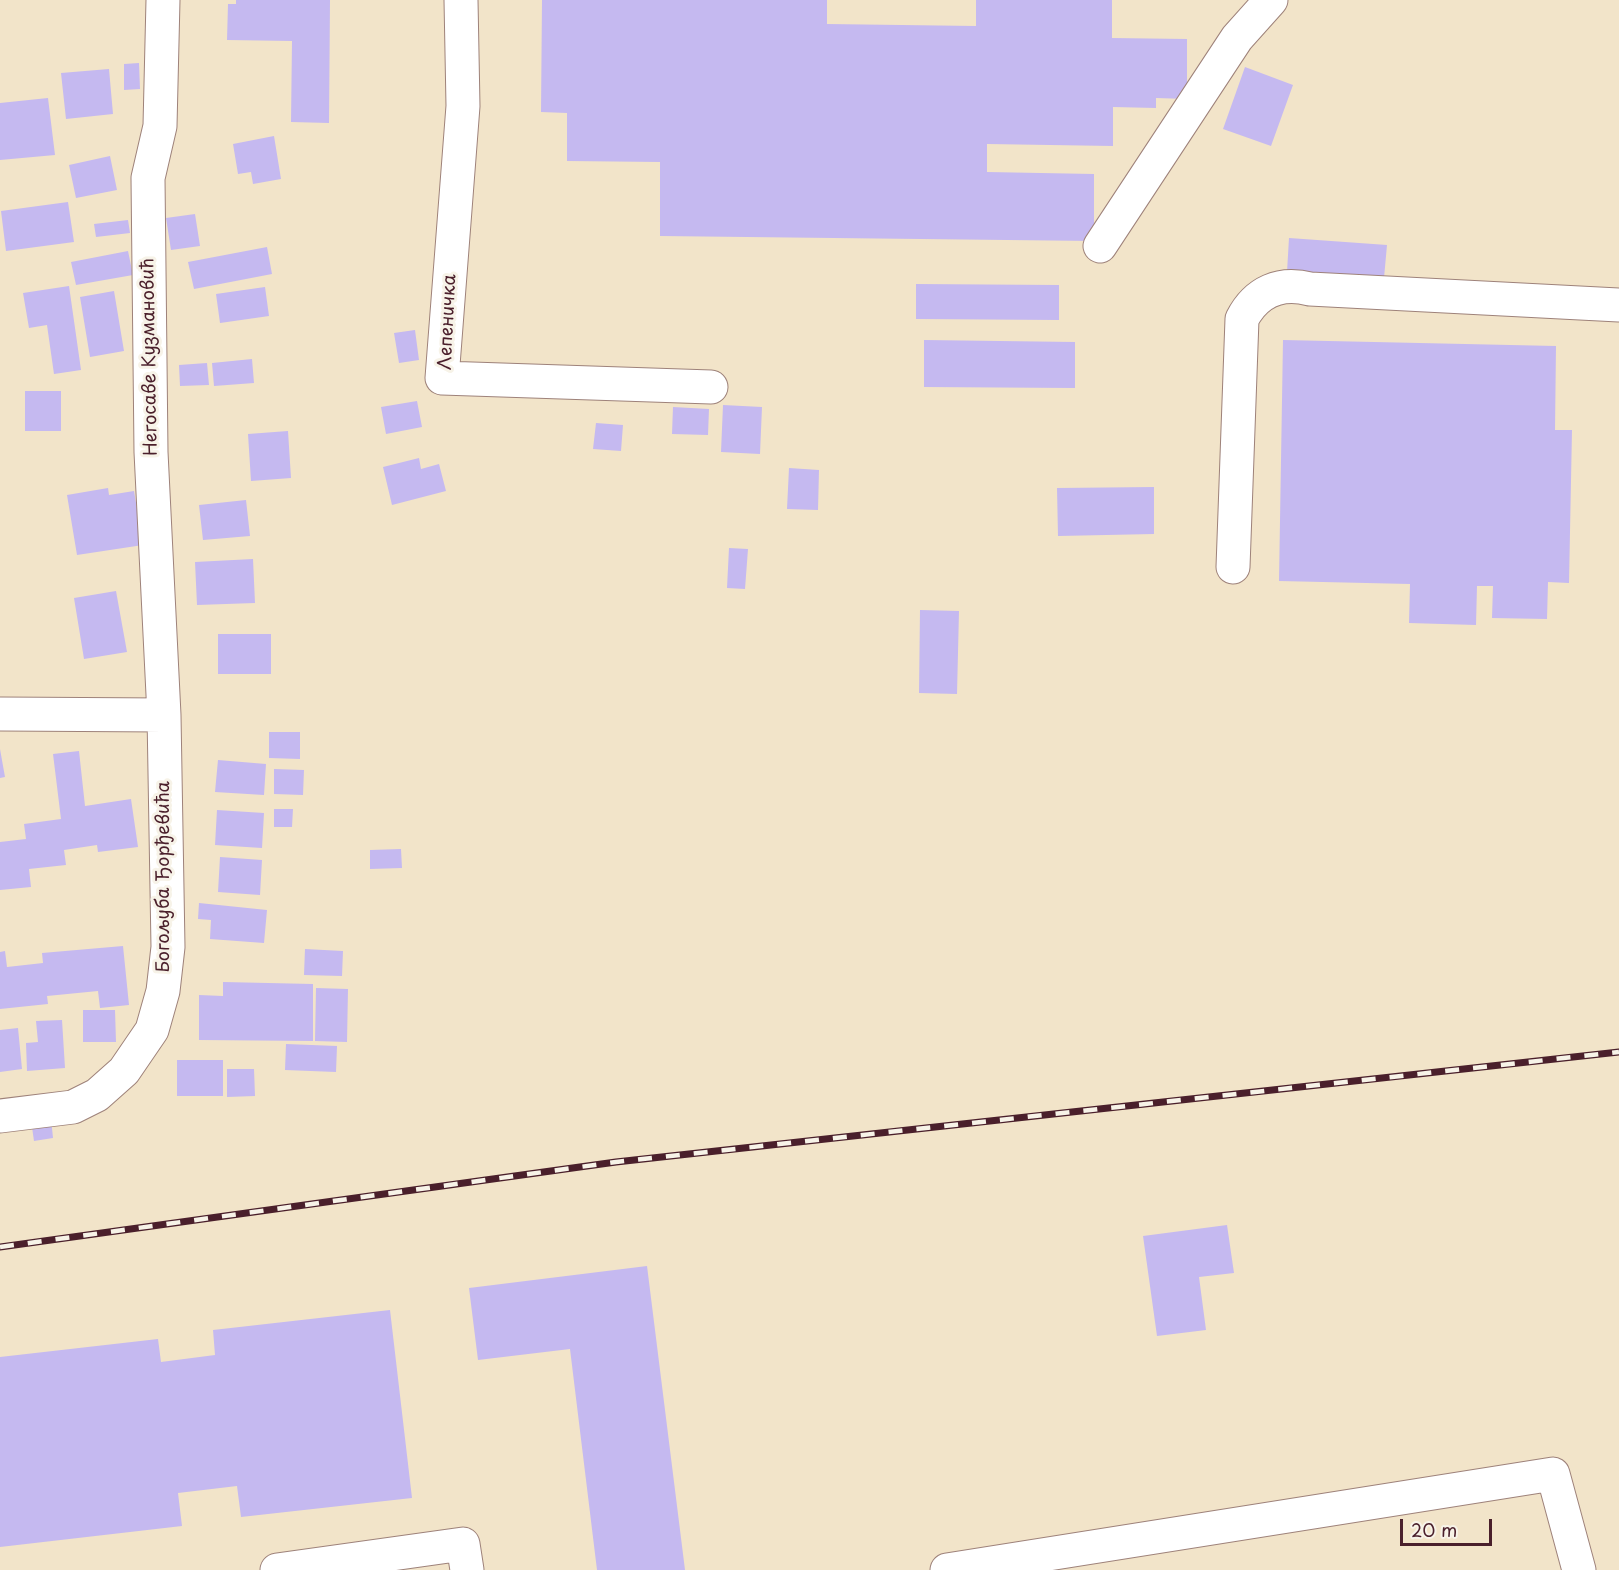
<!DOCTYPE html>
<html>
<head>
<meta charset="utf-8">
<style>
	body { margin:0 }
	#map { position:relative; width:1619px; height:1570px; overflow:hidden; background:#f2e4c9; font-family:"Playpen Sans",sans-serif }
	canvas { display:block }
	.scale { position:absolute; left:1400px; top:1519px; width:92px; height:27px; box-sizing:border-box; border:3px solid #4a1f2b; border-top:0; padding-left:8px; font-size:18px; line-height:21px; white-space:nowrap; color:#4a1f2b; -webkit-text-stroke:4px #f7f3e8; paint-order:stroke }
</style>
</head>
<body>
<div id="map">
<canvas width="1619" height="1570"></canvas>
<div class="scale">20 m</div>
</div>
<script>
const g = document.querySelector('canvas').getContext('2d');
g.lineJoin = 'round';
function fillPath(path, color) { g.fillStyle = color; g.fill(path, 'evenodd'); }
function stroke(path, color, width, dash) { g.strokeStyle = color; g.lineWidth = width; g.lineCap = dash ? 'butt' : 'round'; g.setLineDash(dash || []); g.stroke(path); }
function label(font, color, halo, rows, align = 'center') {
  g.font = font + ' "Playpen Sans",sans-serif'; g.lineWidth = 6; g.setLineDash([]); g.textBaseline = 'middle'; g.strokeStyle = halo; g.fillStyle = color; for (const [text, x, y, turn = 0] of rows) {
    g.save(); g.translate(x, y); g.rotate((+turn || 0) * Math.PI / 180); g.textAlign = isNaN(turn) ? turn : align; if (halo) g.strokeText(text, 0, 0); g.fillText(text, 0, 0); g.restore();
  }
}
fillPath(new Path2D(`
	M236,0H330L329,123L291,122L292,41L227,40L228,4H236Z
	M542,0H827V24L976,26V0H1112V38L1187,39V99L1156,98V108L1113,107V146L987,144V172L1094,174V241L660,236V162L567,161V113L541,112Z
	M139,63L140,89L124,90V64Z
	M1245,67L1293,85L1271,146L1223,129Z
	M109,69L113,114L66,119L61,73Z
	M48,98L55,155L0,160V103Z
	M274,136L281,179L253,184L251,172L238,174L233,144Z
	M110,156L117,190L76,198L69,165Z
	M68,202L74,242L6,251L1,211Z
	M195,214L200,246L171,250L166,218Z
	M128,220L130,233L96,237L94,224Z
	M1289,238L1387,245L1384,278L1287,272Z
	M267,247L272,274L194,289L188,262Z
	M128,251L133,275L76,285L71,262Z
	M916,284L1059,285V320L916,319Z
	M69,286L81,370L54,374L47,325L29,328L23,293Z
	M265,287L269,316L220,323L216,294Z
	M114,291L124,351L90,357L80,297Z
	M415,330L419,360L399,363L394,333Z
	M924,340L1075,342V388L924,387Z
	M1283,340L1556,346L1555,430H1572L1569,583L1548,582L1547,619L1492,618L1493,586H1477L1476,625L1409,623L1410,584L1279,581Z
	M252,359L254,383L214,386L212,363Z
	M207,363L209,385L180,386L179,365Z
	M25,391H61V431H25Z
	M417,401L422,427L386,434L381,407Z
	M723,405L762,407L760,454L721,452Z
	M673,407L709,409L708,435L672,434Z
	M596,423L623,425L621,451L593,449Z
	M288,431L291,478L251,481L248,434Z
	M419,458L421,469L439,464L446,491L392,505L383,467Z
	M789,468L819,470L818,510L787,509Z
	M1154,487V534L1058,536L1057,488Z
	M108,488L109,495L134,491L143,545L77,555L67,495Z
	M246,500L250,536L203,540L199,505Z
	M729,548L748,549L745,589L727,588Z
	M253,559L255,603L197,605L195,562Z
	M116,591L127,652L84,659L74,598Z
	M920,610L959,611L957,694L919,693Z
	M218,634H271V674H218Z
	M269,732H300V759L269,758Z
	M0,749L5,777L0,778Z
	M79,751L85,806L131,799L138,847L98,852L97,845L64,850L66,865L29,869L31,887L0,890V842L26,839L24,824L61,819L53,754Z
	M218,760L266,764L264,795L215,792Z
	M274,769L304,770L303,795L274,794Z
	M274,809H293L292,827H274Z
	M217,810L264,813L262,848L215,845Z
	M401,849L402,868L370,869V850Z
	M220,857L262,860L260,895L218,892Z
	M199,903L267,910L264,943L210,939L211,920L198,919Z
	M123,946L129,1005L100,1008L98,991L47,996L48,1004L0,1009V952L5,951L7,967L43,963L42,953Z
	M305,949L343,951L342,976L304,975Z
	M223,982L313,984V1041L199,1040V995L223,996Z
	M316,988L348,989L347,1042L315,1041Z
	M83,1010H115L116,1042H83Z
	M62,1020L65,1068L27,1071L26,1043L38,1042L36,1021Z
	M18,1028L22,1069L0,1072V1030Z
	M286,1044L337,1046L336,1072L285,1070Z
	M177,1060H223V1096H177Z
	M227,1069H254L255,1096L227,1097Z
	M51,1118L53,1138L34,1141L31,1120Z
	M1227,1225L1234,1273L1199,1277L1206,1330L1157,1336L1143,1236Z
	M647,1266L685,1570H597L570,1349L478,1360L469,1288Z
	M390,1310L412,1498L241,1517L237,1486L178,1493L182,1526L0,1547V1357L158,1339L161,1362L215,1355L213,1330Z`), '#c5b9f0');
const minor = new Path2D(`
	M461,0L463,106L442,378L711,387
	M1100,246L1237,38L1271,0
	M1233,567L1242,319C1256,292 1280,281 1310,289L1619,305
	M0,714L164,715
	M0,1116L73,1107L97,1095L124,1071L152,1030L163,991L168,947L164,715L151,452L148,178L160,126L163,0
	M277,1570L463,1544L467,1570
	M947,1570L1553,1474L1579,1570`);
stroke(minor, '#9e827a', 35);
stroke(minor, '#fff', 33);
const rail = new Path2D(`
	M0,1247L616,1162L1619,1052`);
stroke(rail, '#4a1f2b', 7);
stroke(rail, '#f7f3e8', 4.5, [14]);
label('18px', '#4a1f2b', '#f7f3e8', [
	["Лепеничка",448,322,-87],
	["Негосаве Кузмановић",150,357,-91],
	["Богољуба Ђорђевића",164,877,-90]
]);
</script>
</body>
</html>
